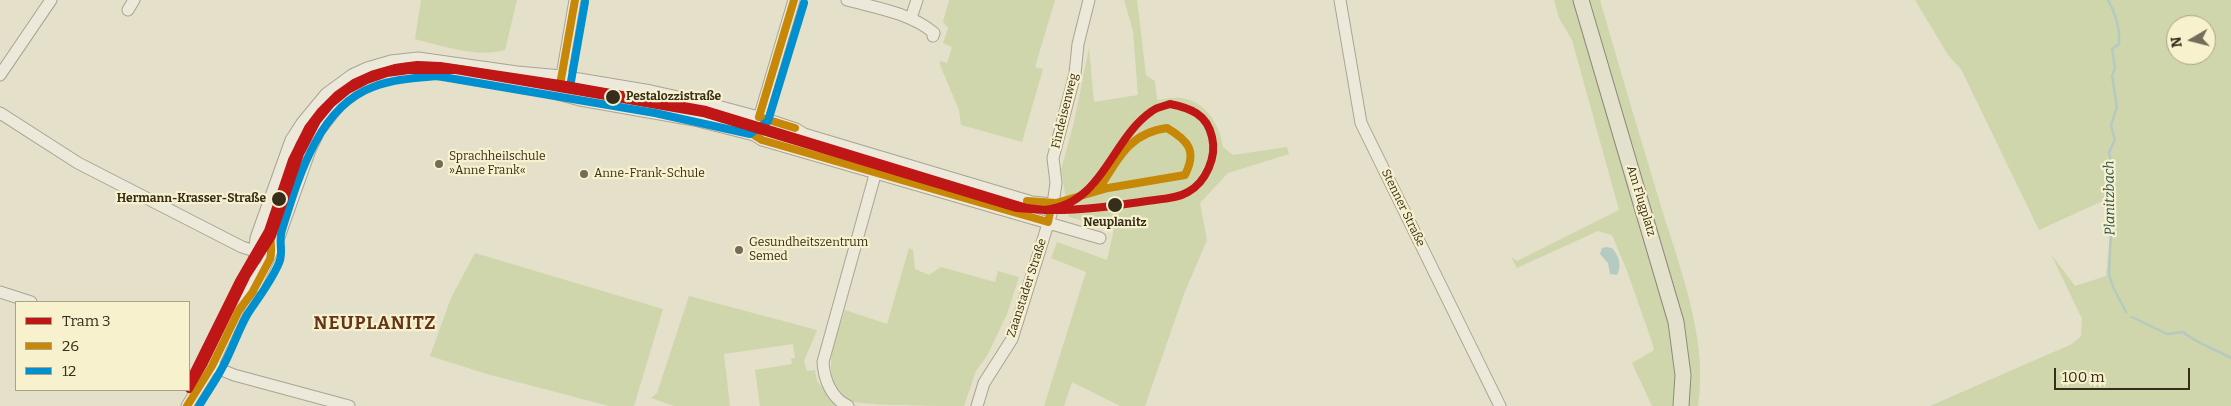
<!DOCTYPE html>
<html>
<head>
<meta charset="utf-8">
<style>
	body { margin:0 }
	#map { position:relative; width:2231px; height:406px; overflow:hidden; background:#e4e0c9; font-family:Bitter,serif }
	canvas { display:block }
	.legend { position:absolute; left:15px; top:301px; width:175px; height:90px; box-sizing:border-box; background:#f7f1cd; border:1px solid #aaa386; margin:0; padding:6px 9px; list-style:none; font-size:15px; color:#372d1b }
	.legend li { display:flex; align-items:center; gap:10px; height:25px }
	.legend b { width:25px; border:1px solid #aaa386 }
	.north { position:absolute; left:2166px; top:15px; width:50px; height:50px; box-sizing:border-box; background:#f7f1cd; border:1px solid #aaa386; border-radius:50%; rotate:262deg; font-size:14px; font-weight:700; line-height:20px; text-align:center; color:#372d1b }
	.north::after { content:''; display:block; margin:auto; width:18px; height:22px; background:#746c58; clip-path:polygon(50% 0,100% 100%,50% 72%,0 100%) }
	.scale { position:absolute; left:2054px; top:368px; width:136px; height:22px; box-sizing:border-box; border:2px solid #372d1b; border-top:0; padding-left:6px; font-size:15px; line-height:18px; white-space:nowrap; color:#372d1b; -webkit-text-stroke:4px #f7f1cd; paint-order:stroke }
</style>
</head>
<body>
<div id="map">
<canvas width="2231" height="406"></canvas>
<ul class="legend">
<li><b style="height:6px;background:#be1716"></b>Tram 3</li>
<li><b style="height:6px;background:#c78807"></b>26</li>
<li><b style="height:6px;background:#008fcf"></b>12</li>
</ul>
<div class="north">N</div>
<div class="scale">100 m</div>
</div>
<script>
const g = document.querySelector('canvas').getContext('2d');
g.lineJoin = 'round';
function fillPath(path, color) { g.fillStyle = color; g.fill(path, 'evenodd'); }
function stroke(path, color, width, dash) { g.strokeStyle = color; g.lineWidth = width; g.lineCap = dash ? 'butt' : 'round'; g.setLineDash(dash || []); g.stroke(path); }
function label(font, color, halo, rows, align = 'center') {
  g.font = font + ' Bitter,serif'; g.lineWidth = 4.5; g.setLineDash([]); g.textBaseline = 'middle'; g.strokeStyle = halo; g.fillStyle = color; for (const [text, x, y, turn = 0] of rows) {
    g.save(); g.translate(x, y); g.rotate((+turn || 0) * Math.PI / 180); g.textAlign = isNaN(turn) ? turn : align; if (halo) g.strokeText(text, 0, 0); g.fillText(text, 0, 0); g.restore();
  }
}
fillPath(new Path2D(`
	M421,0H517L505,50C475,58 444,46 415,39Z
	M949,0H1055L1035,67L1043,69L1022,142L961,125L959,110L940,65V61L947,63L952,47L943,43L948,28L943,22Z
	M1124,0H1137L1146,75L1155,81L1157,100C1165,99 1174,97 1181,98C1207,102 1219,124 1223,147L1233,155L1287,147L1289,154L1228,173L1200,203L1207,240L1184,294L1145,406H1120L1072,382L1064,406H1044L1086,272L1051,258L1057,242L1107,260L1114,229L1069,217L1061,170L1074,122L1089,48L1094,102L1138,95L1133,31Z
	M1554,0H1600C1619,67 1639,133 1659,200C1678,263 1709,339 1698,406H1652L1632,363L1654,350L1652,342L1627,271L1612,235L1598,231L1517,268L1511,257L1517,261L1619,210L1572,40L1559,18Z
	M1915,0H2231V406H1930L2072,344L2081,336L2082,319L2051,254L2075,286L2106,276L2111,224L2110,211L2107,199L2039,230L1961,69L1948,55ZM2176,25H2206V55H2176Z
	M909,248L913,250L915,269L929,275L941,267L995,282L998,271L1019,277L1007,314L987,356L976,371L964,406C938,406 870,406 850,401C838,395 830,378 831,365C831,348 840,327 845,310L887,324Z
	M475,253L663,309L634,406H609L487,374L430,356L451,298Z
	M689,296L817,330L804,361L807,371L815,370L817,381L838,406H760L755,370L792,364L791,358H795L793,344L724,354L730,406H674L651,398L657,393Z`), '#cfd6ab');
fillPath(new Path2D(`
	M1606,247L1612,248C1619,256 1622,265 1617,275L1610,274L1608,263L1600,254L1602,248Z`), '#b5cac0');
stroke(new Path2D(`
	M2108,0C2116,14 2120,29 2119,44L2112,49L2115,68L2112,76L2117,107L2111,125L2115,140L2109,152L2111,163L2107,191L2112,210L2109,274L2113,287L2126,312
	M2132,317L2167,334L2183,332C2199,345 2214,348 2231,358`), '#b5cac0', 2.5);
const minor = new Path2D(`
	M847,0C877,8 910,13 934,33L933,36
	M1340,0L1361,123L1500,406
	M128,10L134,0
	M911,18L917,0
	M0,75L51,0
	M559,93L575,0
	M0,113L78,163L242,247L262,253
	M754,135L794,0
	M255,287L279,237L310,150L319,131L340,104L364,87L383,80L405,74L425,73L456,75L534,88L580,100L694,120L754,135L762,140L1100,238
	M0,292L31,302
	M212,366L234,375L349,406
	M187,406L212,366L247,290L253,274L256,238L291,140L302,123L326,94L352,75L367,68L391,61L418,58L517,72L561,76L651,91L710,104L766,119L796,129L804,134L1032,202L1052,204
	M848,406C831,398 824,379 823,362L880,157
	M977,406L984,383L1012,339L1052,211L1056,183L1053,158L1075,74L1078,44L1089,0`);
const major = new Path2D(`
	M1581,0L1676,322L1683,375L1681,406`);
stroke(minor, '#a9a493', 13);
stroke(major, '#8e897a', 17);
stroke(minor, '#ece9db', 11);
stroke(major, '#e3e0cc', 15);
stroke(new Path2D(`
	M794,0L759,117L795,128
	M560,85L575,0
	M1027,201L1056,203L1108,188L1185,175C1197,151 1189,141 1167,128C1129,133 1118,159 1099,189
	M187,406L212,366L239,310L252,293L270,259C273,249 269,240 271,229C282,189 297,141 325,110C345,87 372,72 403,67C440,62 478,73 515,78C593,90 671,102 748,124L754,135L762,140L1048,222L1052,204`), '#c78807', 8);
stroke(new Path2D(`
	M570,87L585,2
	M199,406C206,394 214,383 221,370C231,353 237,333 247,315C258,298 271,282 279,263C284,252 278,241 282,230C298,179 318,107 373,87C394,79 415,78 437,76L655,113L750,134L768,121L804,3`), '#008fcf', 8);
stroke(new Path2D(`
	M1170,104C1190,108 1207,114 1212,137C1217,157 1206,182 1188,192C1176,199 1160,199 1147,201C1113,206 1079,211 1045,210C1104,203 1110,140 1152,111C1157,107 1165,106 1170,104Z
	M189,382L239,281L268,231L292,160L308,128L321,111L337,95L354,83L374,74L395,68L417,65L440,66L560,84L706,110L1027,208L1045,210
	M189,389L204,363L247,275L272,236L300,154L317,121L331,104L348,90L367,80L387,73L409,70H456L703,113L1016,208L1045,210`), '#be1716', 8);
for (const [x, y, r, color] of [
	[613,97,8,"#372d1b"],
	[439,164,5,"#746c58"],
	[584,174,5,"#746c58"],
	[279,199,8,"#372d1b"],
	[1115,205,8,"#372d1b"],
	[739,250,5,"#746c58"]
]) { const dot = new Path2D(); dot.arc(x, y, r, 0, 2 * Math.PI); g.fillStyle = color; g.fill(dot); stroke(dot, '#f7f1cd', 2); }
label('bold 12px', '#372d1b', '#f7f1cd', [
	["Pestalozzistraße",626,97],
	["Hermann-Krasser-Straße",266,199,"right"],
	["Neuplanitz",1115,223,"center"]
], 'left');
label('12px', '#372d1b', '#f7f1cd', [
	["Findeisenweg",1065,111,-76],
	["Am Flugplatz",1641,201,73],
	["Stenner Straße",1403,208,64],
	["Zaanstader Straße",1027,288,-72]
]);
label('12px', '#372d1b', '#f7f1cd', [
	["Sprachheilschule",449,157],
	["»Anne Frank«",449,171],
	["Anne-Frank-Schule",594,174],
	["Gesundheitszentrum",749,243],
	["Semed",749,257]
], 'left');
label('italic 14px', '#2a5357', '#f7f1cd', [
	["Planitzbach",2110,198,-91]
]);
g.letterSpacing = '1px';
label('bold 18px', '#653519', '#f7f1cd', [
	["NEUPLANITZ",375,324]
]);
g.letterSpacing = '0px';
</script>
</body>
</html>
